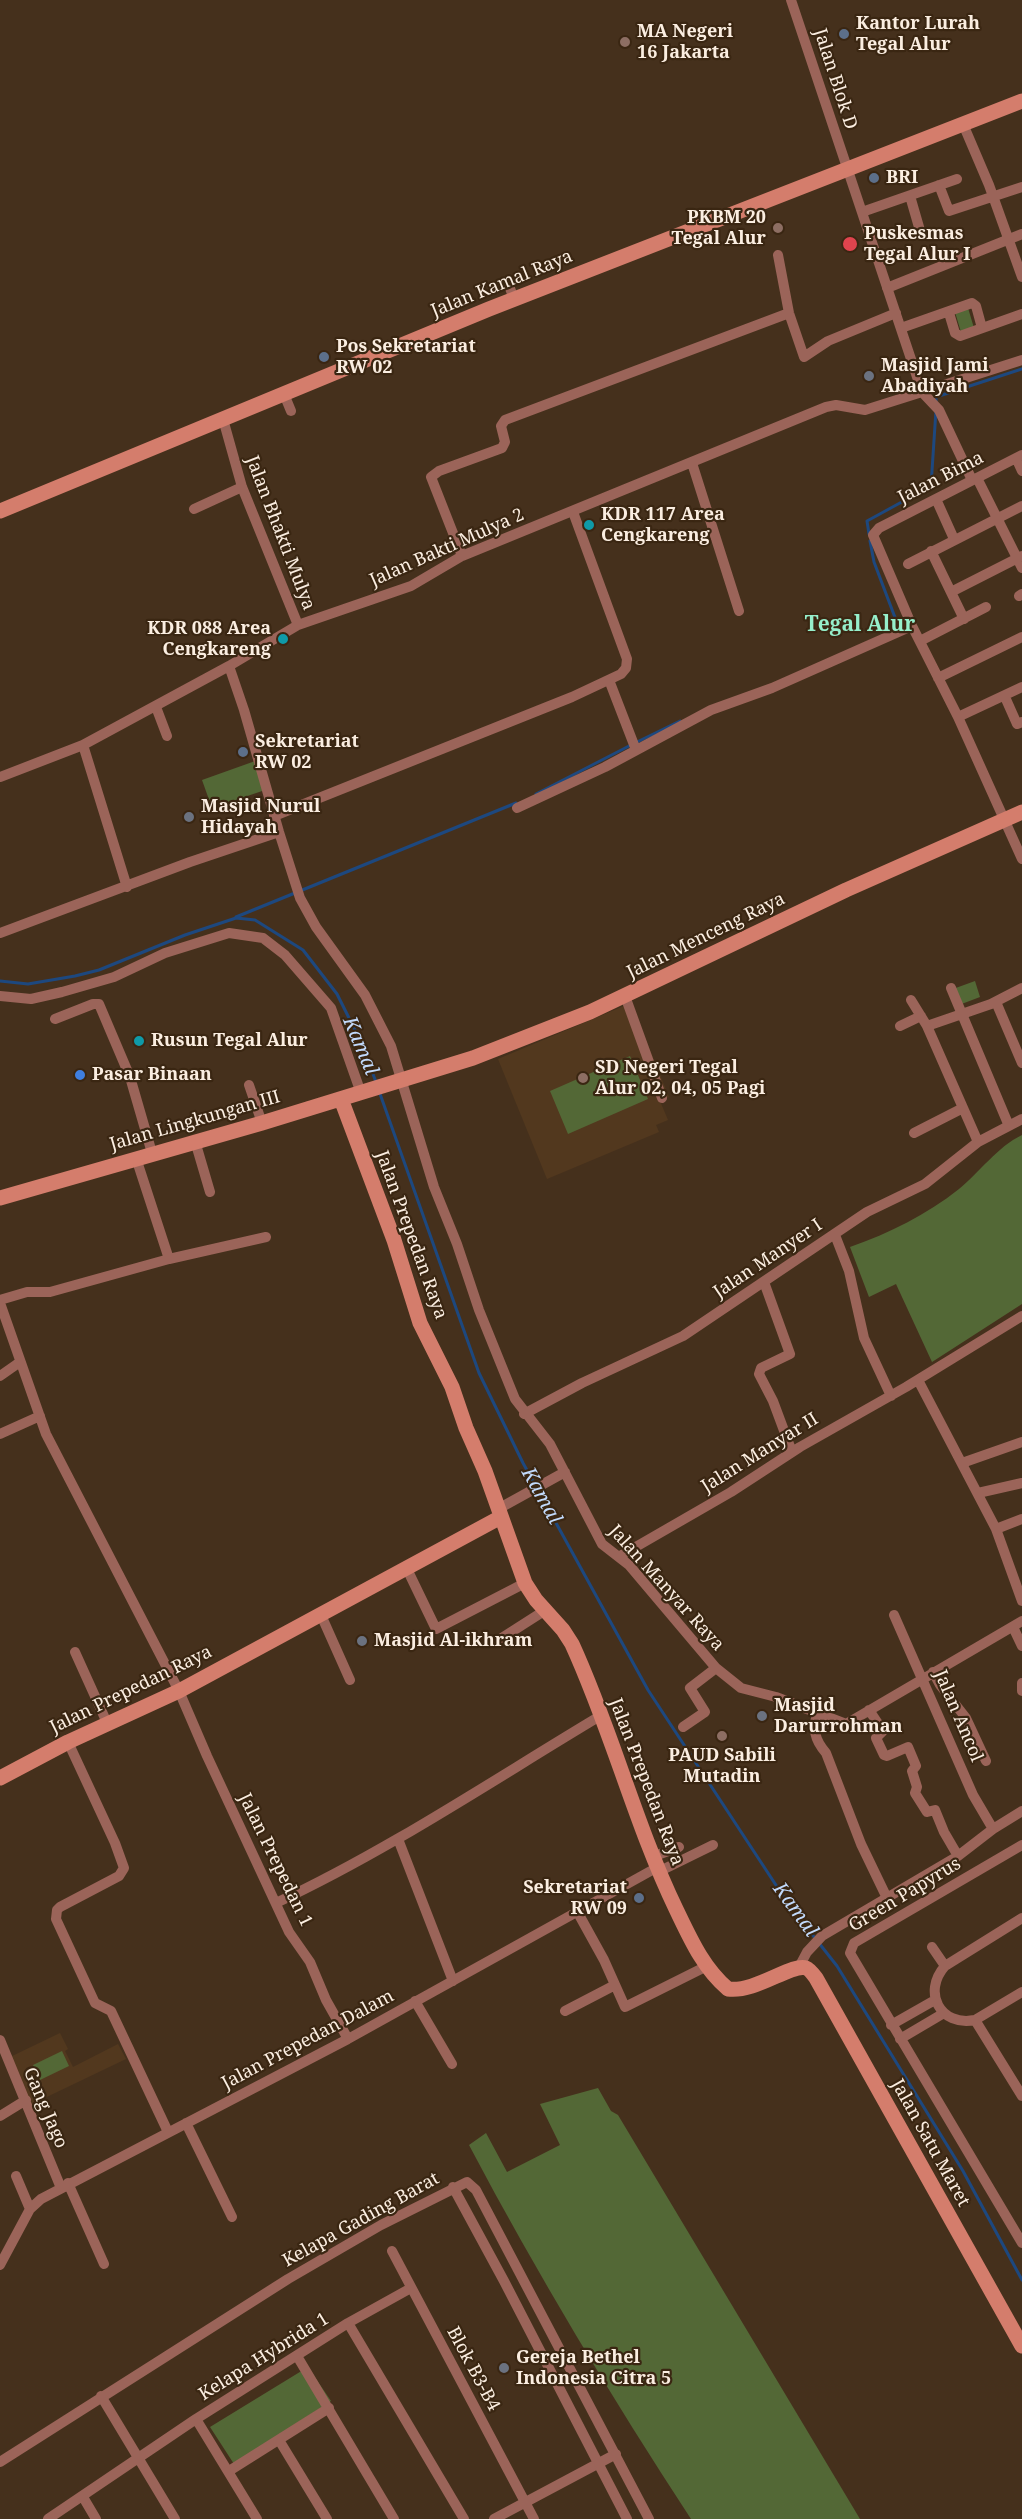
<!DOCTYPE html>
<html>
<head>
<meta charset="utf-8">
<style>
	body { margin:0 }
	canvas { display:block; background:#45301c }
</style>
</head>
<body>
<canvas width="1022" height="2519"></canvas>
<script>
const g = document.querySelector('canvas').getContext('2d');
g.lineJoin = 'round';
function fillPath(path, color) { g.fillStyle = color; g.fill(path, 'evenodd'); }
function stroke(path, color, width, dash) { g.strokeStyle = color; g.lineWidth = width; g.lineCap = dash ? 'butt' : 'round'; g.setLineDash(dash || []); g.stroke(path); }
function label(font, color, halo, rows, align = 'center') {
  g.font = font + ' "Noto Serif",serif'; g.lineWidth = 4.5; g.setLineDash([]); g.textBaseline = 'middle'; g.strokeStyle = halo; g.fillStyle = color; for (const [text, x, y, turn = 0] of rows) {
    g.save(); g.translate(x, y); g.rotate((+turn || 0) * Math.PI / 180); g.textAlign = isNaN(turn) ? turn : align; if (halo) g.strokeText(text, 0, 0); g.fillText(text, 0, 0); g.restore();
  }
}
fillPath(new Path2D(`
	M631,1003L669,1097L660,1101L668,1120L656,1125L659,1132L547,1179L498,1059Z
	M60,2033L68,2049L65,2051L73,2067L118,2044L126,2059L30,2105L8,2058Z`), '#52381e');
fillPath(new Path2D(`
	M968,308L974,328L961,332L955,312Z
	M258,760L268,789L212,808L202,780Z
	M975,981L980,997L959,1005L953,989Z
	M630,1056L648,1099L568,1134L550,1091Z
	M1022,1135V1304L932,1362L896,1284L869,1297L850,1247C890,1233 926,1215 959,1189C980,1172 997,1147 1022,1135Z
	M62,2051L69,2066L40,2080L33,2065Z
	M598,2088L611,2111L618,2115L860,2519H691C612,2398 537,2274 469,2145L486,2133L507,2172L560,2145L540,2104Z
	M308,2367L331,2401L234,2464L210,2427Z`), '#536836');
stroke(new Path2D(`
	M936,401V397L1022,369
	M869,534L867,521L931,486L936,410
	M870,541L874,562L899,628
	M637,742L680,721
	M536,794L631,745
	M236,917L516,803
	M0,981L28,984L75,976L99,970L185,935L236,918L255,920L303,950L337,994L360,1040L376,1082
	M379,1091L479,1373L523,1463L648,1690L789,1905L837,1966L963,2171L1022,2280`), '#1d487f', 3);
stroke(new Path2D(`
	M963,124L989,185L1022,277
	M939,185L949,211L1022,187
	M910,196L921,234
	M862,212L957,179
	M778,255L789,313L804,357L828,341L896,313
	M508,283L514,299
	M887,288L1022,234
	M949,313L955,333L960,336L1022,314
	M901,328L972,303L976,306L982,328
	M284,394L291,411
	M223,419L242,487L298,625
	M1022,455L879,528L873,535L912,626L958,717L1022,859
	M1016,458L1022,471
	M692,463L739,611
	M977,478L1022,568
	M972,480L939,410L922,392L1022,360
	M936,499L954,539
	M194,509L242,487
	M931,551L964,619
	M462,556L431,477L439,471L502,448L505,442L501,426L505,420L789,313
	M908,564L1022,506
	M951,592L1022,556
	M1019,596L1022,594
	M920,641L986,607
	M229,666L244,710L279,832L300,898L316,927L365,995L391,1046L434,1187L457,1244L479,1310L515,1399L550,1444L602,1544L629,1565L716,1668L741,1688L776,1697L846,1724L1022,1621
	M938,678L1022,637
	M609,680L636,750
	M1005,697L1017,724L1022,722
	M156,707L167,736
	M958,717L1022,687
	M83,745L127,887
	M0,777L83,745L229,666L298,625L411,586L462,556L826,407L836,405L865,410L922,392L791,0
	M517,808L605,767L711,710L772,688L912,626
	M274,816L572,697L621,674L626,668L627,659L573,512
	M0,933L190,862L279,832
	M951,988L1009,1126
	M0,996L31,999L62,992L114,977L165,953L229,933L263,938L285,955L331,1008L361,1093
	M625,996L662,1098
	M911,1000L927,1026L978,1142
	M996,1002L1022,1063
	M55,1019L93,1004H99L130,1077L152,1153
	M900,1026L921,1016
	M927,1026L991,1004L1022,988
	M249,1085L262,1123
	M914,1133L963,1108
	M195,1141L210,1192
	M136,1158L169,1259
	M835,1235L849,1271L864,1338L891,1396
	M764,1282L790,1354L761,1368L759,1374L773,1401L792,1452
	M0,1300L27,1292H50L169,1259L266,1237
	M0,1303L46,1434L179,1691L207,1756L289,1932L310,1962L326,2000L348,2039
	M0,1376L20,1362
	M918,1380L996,1529L1022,1601
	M524,1414L582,1383L683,1336L867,1212L925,1184L978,1142L1022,1119
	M0,1434L40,1416
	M962,1463L1022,1442
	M978,1493L1022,1483
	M498,1509L565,1472
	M996,1529L1022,1519
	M620,1556L731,1492L800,1447L906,1387L1022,1316
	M407,1569L436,1629L525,1583
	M321,1615L350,1680
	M894,1615L973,1795L993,1829
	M1013,1627L1022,1646
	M494,1643L544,1611
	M75,1652L108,1725
	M933,1672L940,1685L966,1718L986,1761
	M1022,1683V1691
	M869,1710L883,1731L876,1738L884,1755L887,1756L908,1747L916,1766L912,1771L917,1787L915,1793L927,1812L935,1810L944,1832L958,1856
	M817,1712C813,1730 814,1739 826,1753L861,1844L887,1898
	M683,1727L705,1712L690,1688L716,1668
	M68,1742L115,1843L124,1868L119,1876L60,1907L57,1910L56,1919L95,2003L111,2011L168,2132
	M398,1839L453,1981
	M1022,1845L854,1943L850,1953L1022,2243
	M652,1857L679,1847
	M658,1872L713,1845
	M276,1903C389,1850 493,1780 600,1716
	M578,1913L604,1960L625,2007L707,1966
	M1022,1918L945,1966C922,1992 940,2027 975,2020L1022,1992
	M932,1947L945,1966
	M799,1967L807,1952L822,1936L958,1856L993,1829L1022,1811
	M415,2001L452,2064
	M565,2011L615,1985
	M975,2020L1022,2096
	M891,2025L935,2000
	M900,2039L944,2013
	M0,2040L61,2188
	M0,2116L26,2100
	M186,2123L232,2217
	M16,2176L30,2209
	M68,2183L104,2264
	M453,2187L504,2281L627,2519
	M392,2251L534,2519
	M0,2265L30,2209L41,2199L348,2039L656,1868
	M348,2323L464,2519
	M297,2356L394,2519
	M101,2396L175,2519
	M196,2419L257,2519
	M279,2440L327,2519
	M0,2462L288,2279L381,2225L467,2182L476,2190L649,2519
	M229,2471L329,2408
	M83,2497L96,2519
	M48,2519L196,2419L348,2323L411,2288
	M494,2519L616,2454`), '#9b6459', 10);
stroke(new Path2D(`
	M0,511L489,309L1022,101
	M341,1099L394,1240L420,1323L452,1387L466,1428L485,1471L525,1583L536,1600L563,1630L572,1644C612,1731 635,1824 676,1909C690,1938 703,1968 728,1989C755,1993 792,1963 806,1968C809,1969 813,1974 816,1978L1022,2346
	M0,1198L262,1123L473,1058L590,1012L846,890L1022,812
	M0,1778L68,1742L179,1691L501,1517`), '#d47d6c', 15);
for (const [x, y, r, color] of [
	[844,34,6,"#5c6f8a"],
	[625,42,6,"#8d6e63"],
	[874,178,6,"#5c6f8a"],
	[778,228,6,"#8d6e63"],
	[850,244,8,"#e0444e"],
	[324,357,6,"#5c6f8a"],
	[869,376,6,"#6b7280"],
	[589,525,6,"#0f9aa8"],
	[283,639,6,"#0f9aa8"],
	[243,752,6,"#5c6f8a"],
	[189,817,6,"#6b7280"],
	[139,1041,6,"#0f9aa8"],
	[80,1075,6,"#3f7fe0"],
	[583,1078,6,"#8d6e63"],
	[362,1641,6,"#6b7280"],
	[762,1716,6,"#6b7280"],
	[722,1736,6,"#8d6e63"],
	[639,1898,6,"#5c6f8a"],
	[504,2368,6,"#6b7280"]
]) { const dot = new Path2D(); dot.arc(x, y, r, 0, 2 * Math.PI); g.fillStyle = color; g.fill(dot); stroke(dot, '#3a2612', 2); }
label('bold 18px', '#fbeee1', '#3a2612', [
	["Kantor Lurah",856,24],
	["Tegal Alur",856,45],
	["MA Negeri",637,32],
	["16 Jakarta",637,53],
	["BRI",886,178],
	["PKBM 20",766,218,"right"],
	["Tegal Alur",766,239,"right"],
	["Puskesmas",864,234],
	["Tegal Alur I",864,255],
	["Pos Sekretariat",336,347],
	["RW 02",336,368],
	["Masjid Jami",881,366],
	["Abadiyah",881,387],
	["KDR 117 Area",601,515],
	["Cengkareng",601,536],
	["KDR 088 Area",271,629,"right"],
	["Cengkareng",271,650,"right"],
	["Sekretariat",255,742],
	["RW 02",255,763],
	["Masjid Nurul",201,807],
	["Hidayah",201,828],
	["Rusun Tegal Alur",151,1041],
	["SD Negeri Tegal",595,1068],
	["Alur 02, 04, 05 Pagi",595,1089],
	["Pasar Binaan",92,1075],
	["Masjid Al-ikhram",374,1641],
	["Masjid",774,1706],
	["Darurrohman",774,1727],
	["PAUD Sabili",722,1756,"center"],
	["Mutadin",722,1777,"center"],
	["Sekretariat",627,1888,"right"],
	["RW 09",627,1909,"right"],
	["Gereja Bethel",516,2358],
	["Indonesia Citra 5",516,2379]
], 'left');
label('18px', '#fbeee1', '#3a2612', [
	["Jalan Blok D",835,79,72],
	["Jalan Kamal Raya",502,284,-22],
	["Jalan Bima",941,478,-27],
	["Jalan Bhakti Mulya",280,533,69],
	["Jalan Bakti Mulya 2",447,548,-24],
	["Jalan Menceng Raya",706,936,-26],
	["Jalan Lingkungan III",195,1121,-16],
	["Jalan Prepedan Raya",411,1235,70],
	["Jalan Manyer I",768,1259,-34],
	["Jalan Manyar II",760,1453,-32],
	["Jalan Manyar Raya",666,1588,48],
	["Jalan Prepedan Raya",131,1690,-26],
	["Jalan Ancol",958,1716,67],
	["Jalan Prepedan Raya",646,1782,69],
	["Jalan Prepedan 1",275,1860,64],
	["Green Papyrus",905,1895,-31],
	["Jalan Prepedan Dalam",308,2040,-28],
	["Gang Jago",45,2108,67],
	["Jalan Satu Maret",930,2143,61],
	["Kelapa Gading Barat",361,2220,-29],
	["Kelapa Hybrida 1",264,2357,-32],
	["Blok B3-B4",473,2369,62]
]);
label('italic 20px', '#c2dafc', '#3a2612', [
	["Kamal",360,1046,67],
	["Kamal",541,1496,61],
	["Kamal",795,1910,54]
]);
label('bold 21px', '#96efcb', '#3a2612', [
	["Tegal Alur",860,625]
]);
</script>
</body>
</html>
